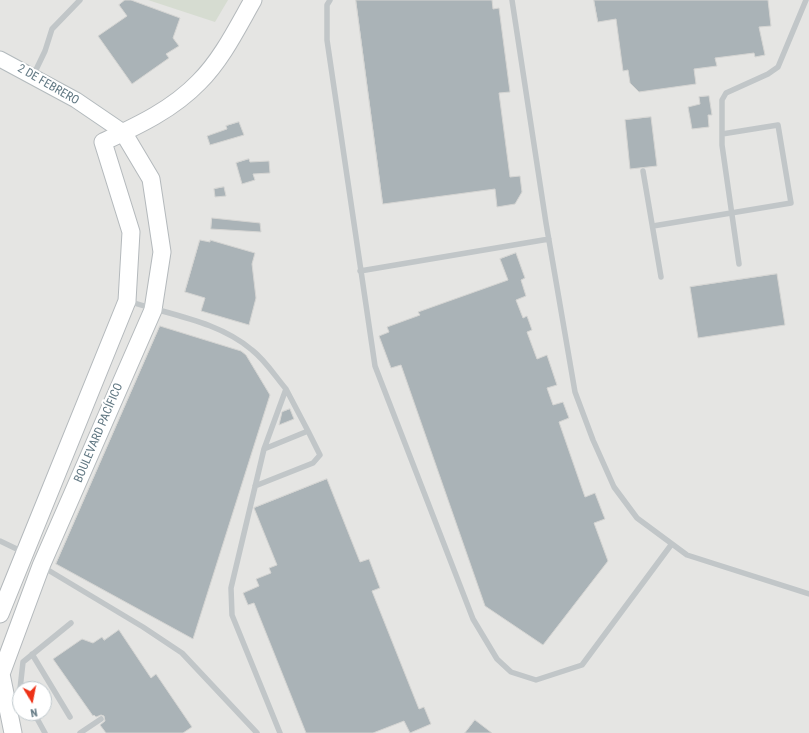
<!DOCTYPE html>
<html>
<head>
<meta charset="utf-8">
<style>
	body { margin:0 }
	#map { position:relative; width:809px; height:733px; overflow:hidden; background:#f5f4f0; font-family:"Roboto Condensed",sans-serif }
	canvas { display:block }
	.north { position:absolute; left:12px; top:681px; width:40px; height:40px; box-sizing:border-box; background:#fff; border:1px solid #c0c9cd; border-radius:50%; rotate:170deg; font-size:11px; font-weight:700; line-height:16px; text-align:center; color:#617883 }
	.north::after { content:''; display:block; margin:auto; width:14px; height:18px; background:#ed3217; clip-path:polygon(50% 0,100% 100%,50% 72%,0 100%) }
</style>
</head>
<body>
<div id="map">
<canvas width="809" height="733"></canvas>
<div class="north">N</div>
</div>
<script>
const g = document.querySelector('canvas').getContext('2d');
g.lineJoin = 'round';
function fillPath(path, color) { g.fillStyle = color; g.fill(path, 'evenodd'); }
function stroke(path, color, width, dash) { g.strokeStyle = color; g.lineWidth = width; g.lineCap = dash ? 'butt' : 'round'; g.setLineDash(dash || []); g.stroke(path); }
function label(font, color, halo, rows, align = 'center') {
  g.font = font + ' "Roboto Condensed",sans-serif'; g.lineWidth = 4; g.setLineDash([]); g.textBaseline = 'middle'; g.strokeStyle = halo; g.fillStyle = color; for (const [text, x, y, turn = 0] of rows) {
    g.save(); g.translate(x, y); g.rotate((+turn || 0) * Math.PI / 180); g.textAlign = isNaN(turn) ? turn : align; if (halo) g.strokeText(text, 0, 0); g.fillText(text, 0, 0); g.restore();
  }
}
fillPath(new Path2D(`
	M0,0H809V733H0ZM20,689H44V713H20Z`), '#e5e5e3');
fillPath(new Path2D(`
	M148,0H228L215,22Z`), '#d6dcd1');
const building = new Path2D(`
	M125,0H131L180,18L173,38L179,46L166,54L169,58L132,84L98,36L127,16L119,5Z
	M356,0H492L493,9L499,8L510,92L499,93L510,177L520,176L522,192L515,204L497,207L495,189L383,204Z
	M594,0H768L771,26L759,27L765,55L755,57L754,53L715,58L717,66L694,69L696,84L639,92L630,83L628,70L623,71L616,19L598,22Z
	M709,96L712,115H708L709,127L692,129L688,107L700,104L699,97Z
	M651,117L657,166L630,169L625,120Z
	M239,122L244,135L210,145L207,136L227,129L226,126Z
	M249,159L250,162L269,161L270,173L253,174L255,180L242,184L236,163Z
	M224,187L226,196L215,197L214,189Z
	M212,218L260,223L261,232L211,229Z
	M200,240L210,242V240L255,253L252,264L256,298L249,325L201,311L205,298L185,292Z
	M516,253L525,278L521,280L526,296L516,300L523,318L527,316L532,330L527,332L537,359L547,355L557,385L547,388L553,405L563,402L569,418L559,422L585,497L595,493L605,519L594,523L608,561L543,645L485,606L401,365L391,368L379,336L389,332L387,327L420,315L418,312L508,280L500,259Z
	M777,274L785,325L698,338L690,287Z
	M160,326L241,351L246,355L270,395L193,639L56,564Z
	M290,409L294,419L279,425L282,412Z
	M327,479L360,562L369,559L380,588L372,591L419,709L424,707L431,724L410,733L404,721L373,733H306L254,603L248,605L243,593L259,586L256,579L271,573L269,568L277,565L254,508Z
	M119,630L151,678L156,674L192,727L183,733H106L100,725L105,721L104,716L101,715L96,717L94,715L93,716L53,659L82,639L93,643L102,637L104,640Z
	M475,720L492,733H465Z`);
fillPath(building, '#aab3b7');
stroke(building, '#d5d5d3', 1);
const secondary = new Path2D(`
	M0,59L76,100L123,132`);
const primary = new Path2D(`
	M0,614L127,301L131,232L103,142C137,126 172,110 199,82C222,59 237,28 253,0
	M13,733L1,674L41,566L153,310L162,252L151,179L123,132`);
stroke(secondary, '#b3babd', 17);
stroke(primary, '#b4b9bc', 19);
stroke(new Path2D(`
	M330,0L327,5V40L375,366L473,619L497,659L511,672L536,680L582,665L671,545
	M512,0L546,223L575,392L593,440L614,487L637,518L687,555L809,594
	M33,76L45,51L52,29L80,0
	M722,134V145L739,264
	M643,171L661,277
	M653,226L791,203L778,125L722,134V100L726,93L768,74L778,67L806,0
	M360,271L549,239
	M128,301C170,315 218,321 252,350C265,360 275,376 286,389L264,449L231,588L232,615L280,733
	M286,389L308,431
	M255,486L313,463L320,455L308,431L264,449
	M0,541L23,552
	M43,567L143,627L182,653L257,733
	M32,654L70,717
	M20,689L23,662L71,623
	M34,713L45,733
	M80,733L101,719`), '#c1c6c8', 5.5);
stroke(secondary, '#fff', 15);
stroke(primary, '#fff', 17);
label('12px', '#617883', '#fff', [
	["2 DE FEBRERO",48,85,30],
	["BOULEVARD PACÍFICO",99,433,-67]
]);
</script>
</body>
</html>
